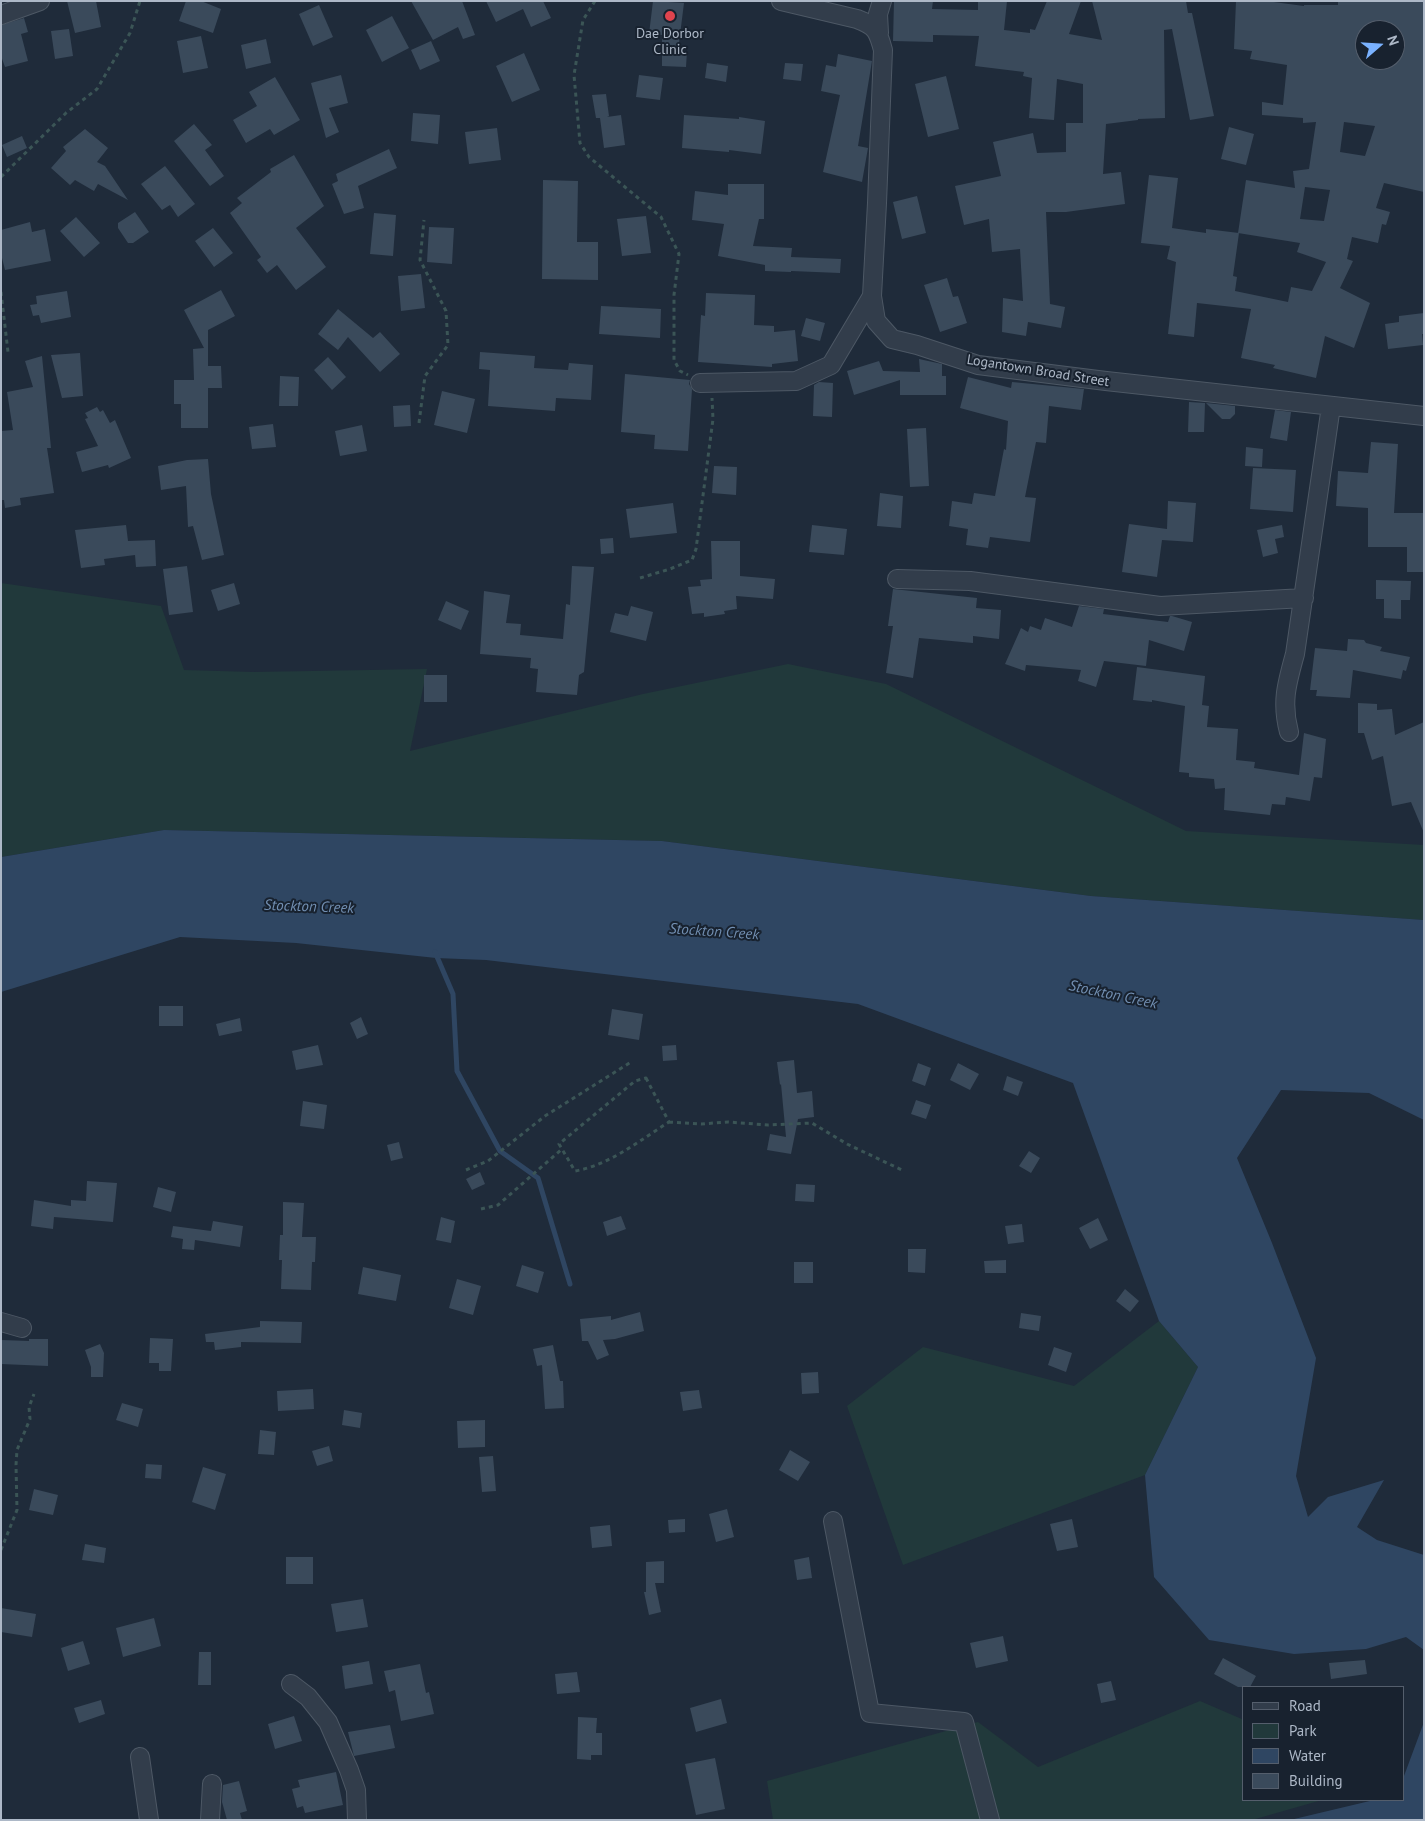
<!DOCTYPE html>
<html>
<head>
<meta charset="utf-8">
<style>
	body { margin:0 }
	#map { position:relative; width:1425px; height:1821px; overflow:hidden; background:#1f2b3a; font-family:"PT Sans",sans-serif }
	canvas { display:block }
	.frame { position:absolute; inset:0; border:2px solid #adb8c7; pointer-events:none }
	.legend { position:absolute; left:1242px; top:1686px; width:162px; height:115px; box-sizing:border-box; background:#18222f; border:1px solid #545e6c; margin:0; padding:6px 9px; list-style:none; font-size:15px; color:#adb8c7 }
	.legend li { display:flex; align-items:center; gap:10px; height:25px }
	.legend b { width:25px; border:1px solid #545e6c }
	.north { position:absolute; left:1355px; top:20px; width:50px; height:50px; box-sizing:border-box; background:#18222f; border:1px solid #545e6c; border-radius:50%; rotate:71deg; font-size:14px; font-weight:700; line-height:20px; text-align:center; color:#adb8c7 }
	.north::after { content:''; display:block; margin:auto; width:18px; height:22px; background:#7ab2ff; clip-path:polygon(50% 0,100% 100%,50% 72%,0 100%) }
</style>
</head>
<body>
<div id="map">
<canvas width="1425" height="1821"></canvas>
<div class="frame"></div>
<ul class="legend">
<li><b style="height:6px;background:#323d4b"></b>Road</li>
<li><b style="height:14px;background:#21393b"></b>Park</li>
<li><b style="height:14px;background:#2f4662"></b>Water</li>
<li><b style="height:14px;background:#3a4a5b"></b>Building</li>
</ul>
<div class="north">N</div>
</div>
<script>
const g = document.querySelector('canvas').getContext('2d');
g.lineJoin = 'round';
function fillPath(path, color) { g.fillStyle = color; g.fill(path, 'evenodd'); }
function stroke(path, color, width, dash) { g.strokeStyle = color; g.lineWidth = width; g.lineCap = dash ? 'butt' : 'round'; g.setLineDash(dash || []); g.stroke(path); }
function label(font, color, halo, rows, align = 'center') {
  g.font = font + ' "PT Sans",sans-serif'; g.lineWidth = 4; g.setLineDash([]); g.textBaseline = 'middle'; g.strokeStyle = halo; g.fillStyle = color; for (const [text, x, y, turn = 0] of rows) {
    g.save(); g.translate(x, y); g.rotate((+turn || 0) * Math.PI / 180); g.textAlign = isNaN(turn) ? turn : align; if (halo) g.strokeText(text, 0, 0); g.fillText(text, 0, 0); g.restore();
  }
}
fillPath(new Path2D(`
	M1,583L161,606L184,670L253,672L427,669L410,751L643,694L788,664L886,684L1186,831L1424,845V920L1091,896L662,841L164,830L1,857Z
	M1159,1321L1198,1367L1145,1475L903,1565L847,1406L923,1347L1074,1386Z
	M1200,1701L1244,1720V1800H1322L1252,1820H773L767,1781L978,1722L1038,1767Z`), '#21393b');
fillPath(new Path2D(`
	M164,830L662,841L1091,896L1424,920V1120L1369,1093L1281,1090L1237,1158L1272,1243L1316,1358L1296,1476L1308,1517L1328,1497L1384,1480L1357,1527L1377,1540L1424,1555V1650L1406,1637L1366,1649L1294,1654L1209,1640L1154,1577L1145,1475L1198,1367L1159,1321L1073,1083L858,1004L486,960L436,958L296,943L180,937L1,992V857Z
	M1424,1722V1820H1290L1374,1800H1404V1776Z`), '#2f4662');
stroke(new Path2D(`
	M435,952L453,994L457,1071L500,1151L538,1178L570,1284`), '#2f4662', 5);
fillPath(new Path2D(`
	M67,1H96L101,27L75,33Z
	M186,1H201L221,9L213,33L179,21Z
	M411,1H462L475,35L463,39L458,27L433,40Z
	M486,1H543L551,18L531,27L523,9L496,22Z
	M653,1L684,3L678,51H687L686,67L662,66V35L649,34Z
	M894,1H933L932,9L978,10V1H1007L1004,30L1030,33V29L1035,30L1047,1H1081L1069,34L1102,40L1092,1H1186L1188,13H1192L1214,116L1190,120L1172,29L1164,30L1165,118L1138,119V120L1106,124L1103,174L1121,172L1125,204L1066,212H1046L1050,304L1065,307L1061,328L1028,322L1026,336L1002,332L1003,298L1023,301L1020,249L992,252L989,219L964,225L955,186L1001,176L993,142L1033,133L1037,153L1066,152V123H1083V84L1057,79L1054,120L1029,118L1032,78L1023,76L1024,72L975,66L979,36L933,35V42L893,41Z
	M1236,1H1266L1304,6V5H1338V1H1424V192L1384,183L1376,208L1390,212L1386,225L1382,224L1378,243L1352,237L1347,259L1353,261L1340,288L1370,303L1354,348L1325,336L1316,378L1273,368L1275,365L1241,358L1251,309L1197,303L1194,337L1168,334L1176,262L1167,259L1170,246L1141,243L1149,175L1178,178L1172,228L1206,233V229L1239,233L1233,276L1237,277L1235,291L1288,302L1291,287L1312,291L1326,262L1297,252L1300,243L1238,233L1246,180L1295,188L1293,171L1309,169L1316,122L1303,123V118L1262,115V102L1283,105L1287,65L1250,59L1252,51L1234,49ZM1365,30H1395V60H1365ZM1344,122L1375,126L1365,156L1340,152ZM1305,187L1330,190L1324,221L1300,219Z
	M319,5L333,37L313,46L299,14Z
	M392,16L409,48L382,62L366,30Z
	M24,18L28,32L21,34L28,61L5,67L1,56V25Z
	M69,29L73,56L55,59L51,31Z
	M201,36L208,68L183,73L177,41Z
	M266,39L271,63L246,69L241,45Z
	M431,41L440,61L420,70L411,50Z
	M524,53L540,90L512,102L496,66Z
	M838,54L872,61L858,146L868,148L862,182L823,172L840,95L821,91L826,65L836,67Z
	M707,63L728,66L726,82L705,78Z
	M785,63L803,64L801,81L783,79Z
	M341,75L348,103L329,108L339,132L326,138L311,83Z
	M639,75L663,78L660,100L636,97Z
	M946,76L959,129L928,137L915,84Z
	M275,77L300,120L274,135L270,129L246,143L233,120L257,106L249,92Z
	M606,94L609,116L607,117L621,115L625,145L604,148L600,118H596L592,95Z
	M413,113L440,115L438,144L411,141Z
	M684,115L739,119V117L765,121L761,154L729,150V152L682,148Z
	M194,124L212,145L205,150L224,176L210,186L174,141Z
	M1229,127L1254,134L1246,165L1221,159Z
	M497,128L501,160L469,164L465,132Z
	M85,129L108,148L97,162L105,166L128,200L98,184L94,191L75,180L70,185L51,168L66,151L63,147Z
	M22,136L27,148L7,157L2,145Z
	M389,149L397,168L358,186L364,208L344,214L332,184L338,181L336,174Z
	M294,155L324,206L296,228L326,267L296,290L277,265L267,273L257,260L261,257L230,213L242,203L237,198L271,172L270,169Z
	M165,166L195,204L178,217L170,205L162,210L141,184Z
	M543,180L578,181L577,242H598V280L542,279Z
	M728,184H764V219H759L753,246L792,248L791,257L841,259L840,273L791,271V272L765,271V265L718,256L724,224L692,220L695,191L728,195Z
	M917,196L926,233L902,239L893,202Z
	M135,212L149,232L133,243H128L118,228V223Z
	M374,213L396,215L393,256L370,254Z
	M646,216L651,253L622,256L617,219Z
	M76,217L100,243L84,257L60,231Z
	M30,222L32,232L45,229L51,261L5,270L1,254V230Z
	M429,227L454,228L452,264L427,262Z
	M213,228L233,253L214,267L195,241Z
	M421,274L425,308L401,311L398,276Z
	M947,278L953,297L958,296L967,323L940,332L924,285Z
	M221,290L235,316L208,330V366H221L222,388H208V428H181V404H174V380H194L193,349L204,348L184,310Z
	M67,291L71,317L41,323L39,315L33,316L30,305L37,304L36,296Z
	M706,293L755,295L754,325L774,326V332L795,330L798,361L772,364V367L698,362L701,315L705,316Z
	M601,306L661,309L660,338L599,334Z
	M338,309L373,338L380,332L400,354L380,372L348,337L338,350L318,334Z
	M1424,313V334H1422L1423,345L1388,349L1385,324L1399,322V316Z
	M806,318L825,323L820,341L801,336Z
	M480,352L535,356L534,368L568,370L569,363L593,365L591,400L556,398L555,411L488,406L490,370L479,369Z
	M80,353L83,396L62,398L51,355Z
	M42,356L51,448H47L54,493L20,498L21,505L5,508L4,500H1V431L13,430L7,392L33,387L25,361Z
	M328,357L346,377L332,390L314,370Z
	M919,359L942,364V376H946V395H900V380L854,395L847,371L879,361L883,371L920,372Z
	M625,374L690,380L689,384L692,389L688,451L654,449L655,435L621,432Z
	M280,376L299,377L298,406H279Z
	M968,377L1011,388L1012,382L1084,389L1081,410L1049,406L1046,443L1036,442L1025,497L1036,498L1030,542L990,537L988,548L966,545L968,529L949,526L952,501L972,504L974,493L995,496L1004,449L1006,450L1008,421L960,408Z
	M819,382L833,383L832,417L813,416L814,385Z
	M442,391L475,399L467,433L434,425Z
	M1189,402L1205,403L1204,432H1188Z
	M1206,403L1235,406V414L1230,419H1222Z
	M410,405L411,426L394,427L393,406Z
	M97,407L100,412L103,410L110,423L115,420L131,458L109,468L108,465L82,472L76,452L98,446L85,419L88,418L85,413Z
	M1275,410L1291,412L1287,441L1270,438Z
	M273,424L276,447L252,449L249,427Z
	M362,425L367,451L340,456L335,431Z
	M926,428L929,486L910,487L907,429Z
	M1371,442L1398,444L1394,513H1424V572H1407V547H1368V508L1336,506L1338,471L1368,473Z
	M1246,447L1263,449L1262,467L1245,466Z
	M208,459L211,494L224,555L202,560L193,526L188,527L186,486L161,490L158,466L187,460Z
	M714,466L737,467L736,495L712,493Z
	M1253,468L1296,470L1293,512L1250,509Z
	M880,493L903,496L901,528L877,526Z
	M1168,501L1196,503L1193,542L1162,540L1157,577L1122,572L1129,524L1167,529Z
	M673,503L677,533L630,538L626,509Z
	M126,525L128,541L155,540L156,566L136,567L135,555L104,559L105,565L81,568L75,530Z
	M812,525L847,529L844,555L809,552Z
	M1282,525L1284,537L1275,539L1278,553L1263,557L1257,530Z
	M613,538L614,553L601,554L600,539Z
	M711,541H740V576L775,579L773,599L736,596L737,609L724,611L725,614L704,617V613L692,614L688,587L701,586L700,580L712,579Z
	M187,566L193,612L169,615L163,569Z
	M572,566L594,567L584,672L579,675L577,695L536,692L538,669L530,668L531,658L480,654L484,591L510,595L506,623L521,624L520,635L563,639L566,604L570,605Z
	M1376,580L1411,581L1410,600H1401V619L1384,618V599H1376Z
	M234,583L240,604L218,611L211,590Z
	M893,589L977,598L976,608L1001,610L999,639L973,636V643L919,638L913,678L886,673L893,626H888Z
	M446,601L469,611L461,630L438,620Z
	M631,606L653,612L646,641L610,632L615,613L628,616Z
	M1079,606L1104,609L1103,614L1168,622L1170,616H1172L1192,622L1184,651L1149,640L1146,666L1104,661L1096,687L1078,681L1081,670L1026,665L1025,671L1005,664L1021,628L1028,632L1030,626L1041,630L1045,618L1072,627Z
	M1348,639L1364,640L1366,643L1382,647L1380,651L1410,657L1406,671L1403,670L1401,679L1353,670L1350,698L1316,696L1317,690H1310L1315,648L1347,651Z
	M1137,667L1205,676L1202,705L1209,706L1207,727L1238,729L1236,760L1255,762L1254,768L1299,775L1304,733L1326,739L1322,778L1314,777L1310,801L1286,797L1285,805L1272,804L1270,815L1224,810L1225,788L1215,789L1214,779L1189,777V773L1179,772L1185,706L1152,700V702L1133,700Z
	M424,675H447V702H424Z
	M1358,703L1377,704V710L1392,709L1395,735L1424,722V833L1411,802L1392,806L1383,756L1372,760L1364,733H1358Z
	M159,1006H183V1026H159Z
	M612,1009L643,1014L639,1040L608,1035Z
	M361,1017L368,1034L357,1039L350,1023Z
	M240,1018L242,1031L219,1036L216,1024Z
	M318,1045L323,1065L296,1070L292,1051Z
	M676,1045L677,1060L663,1061L662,1046Z
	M794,1060L797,1093L812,1091L814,1117L798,1119L791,1154L767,1150L770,1134L786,1137L781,1084L780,1085L777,1062Z
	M918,1063L931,1068L925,1086L912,1081Z
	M958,1063L979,1074L970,1090L950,1080Z
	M1007,1076L1023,1082L1018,1096L1003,1090Z
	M916,1100L931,1105L926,1119L911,1114Z
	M303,1101L327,1105L324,1129L300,1126Z
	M399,1142L403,1158L391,1161L387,1145Z
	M1029,1151L1040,1158L1031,1173L1019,1166Z
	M480,1172L485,1184L472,1190L466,1179Z
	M87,1181L117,1183L113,1222L54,1217L53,1229L31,1226L34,1200L71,1206V1200L86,1201Z
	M796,1184L815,1185L814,1202L795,1201Z
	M158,1187L176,1192L171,1212L153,1207Z
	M283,1202L304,1203L302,1237H316L315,1262H312L311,1290L281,1289L282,1260H279L280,1235H283Z
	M621,1216L626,1229L607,1236L603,1222Z
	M441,1217L455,1221L451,1243L436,1240Z
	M1098,1218L1108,1240L1090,1249L1079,1228Z
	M213,1221L243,1226L240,1247L195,1240L194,1250L182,1249L183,1239L171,1237L173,1226L211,1231Z
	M1022,1224L1024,1242L1008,1244L1005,1226Z
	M908,1249H926L925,1273L908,1272Z
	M1006,1260V1273H985L984,1261Z
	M794,1262H813V1283H794Z
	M522,1265L544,1272L538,1293L516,1286Z
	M363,1267L401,1275L396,1301L358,1294Z
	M457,1279L481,1286L473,1315L449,1308Z
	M1125,1289L1139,1301L1130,1312L1116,1301Z
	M640,1312L644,1331L615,1339L603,1340L609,1355L597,1360L588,1341H582L580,1319L611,1316V1320Z
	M1021,1313L1041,1316L1039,1331L1019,1328Z
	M260,1321L302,1322L301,1343L241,1342V1347L215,1350L214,1342H206L205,1334L260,1327Z
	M150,1338L173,1339L171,1371H159V1363H149Z
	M29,1339H48V1366L1,1364V1340L29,1341Z
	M100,1344L104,1353L103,1377H91V1367L85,1350Z
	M553,1345L560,1381H563L564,1408L545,1409L542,1365L537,1366L533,1349Z
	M1054,1347L1072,1353L1066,1372L1048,1365Z
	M818,1372L819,1393L802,1394L801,1373Z
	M313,1389L314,1409L278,1411L277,1391Z
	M699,1390L702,1408L683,1411L680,1392Z
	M122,1403L143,1409L138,1427L116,1420Z
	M344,1410L362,1413L360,1428L342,1425Z
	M485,1420V1447L458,1448L457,1421Z
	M260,1430L276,1432L274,1455L258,1454Z
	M329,1446L333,1461L317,1466L312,1451Z
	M790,1450L810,1462L798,1481L779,1470Z
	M493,1456L496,1491L482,1492L479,1457Z
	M146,1464L162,1465L161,1479L145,1478Z
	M203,1467L226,1474L215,1510L192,1502Z
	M34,1489L58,1495L53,1515L29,1510Z
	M727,1509L734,1537L716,1542L709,1514Z
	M685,1519V1532L669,1533L668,1520Z
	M1072,1519L1078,1547L1057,1551L1050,1524Z
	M610,1525L612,1546L592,1548L590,1527Z
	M85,1544L106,1548L104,1563L82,1560Z
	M286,1557H313V1584H286Z
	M809,1557L812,1578L797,1580L794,1560Z
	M664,1561V1583H655L661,1612L649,1615L644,1592H646V1562Z
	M363,1599L368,1627L336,1632L331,1604Z
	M1,1608L36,1614L32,1637L1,1632Z
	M154,1618L161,1646L123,1657L116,1628Z
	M1003,1636L1008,1661L976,1668L970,1643Z
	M83,1641L90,1664L68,1671L61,1648Z
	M199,1652H211V1685H198Z
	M1223,1658L1256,1676L1250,1687H1238L1214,1674Z
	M1365,1660L1367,1674L1331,1679L1329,1663Z
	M369,1661L373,1684L345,1689L342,1666Z
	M420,1664L426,1693L429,1692L434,1714L401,1721L395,1690L389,1692L384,1671Z
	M577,1672L580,1692L557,1694L555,1674Z
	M1111,1681L1116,1700L1101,1703L1097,1684Z
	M721,1699L727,1723L696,1732L690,1708Z
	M101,1700L105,1714L79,1723L74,1708Z
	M294,1716L302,1741L275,1749L268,1724Z
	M578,1717L597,1718L596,1733H602V1755H591V1760L577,1759Z
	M390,1725L395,1748L354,1756L348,1732Z
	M715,1758L725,1809L696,1815L685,1764Z
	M336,1772L343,1805L305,1813L303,1806L297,1808L292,1789L300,1787L298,1780Z
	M239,1781L247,1811L240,1813L242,1820H227L222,1802L223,1785Z`), '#3a4a5b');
const street = new Path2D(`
	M781,1L857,19C876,26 878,31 883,50L877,203L872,296L876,321L892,339L917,345L978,365L1106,381L1424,416
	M1,15L40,1
	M879,33L878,14L882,1
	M700,383L796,381L831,365L872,296
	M897,579L970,581L1160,606L1304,598
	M1289,732C1281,702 1287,683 1295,654L1331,406
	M1,1322L22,1328
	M833,1521L870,1713L964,1722L990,1820
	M291,1684L308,1697L328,1722L349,1770L356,1790L357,1820
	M140,1757L149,1820
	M210,1820L212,1784`);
stroke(street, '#4d5865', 20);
stroke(new Path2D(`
	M595,1L583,20L574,75L580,143L589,157L661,217L679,254L674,295V360L680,371L688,375
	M1,177L66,113L97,89L130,33L140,1
	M1,292L8,352
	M419,423L425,376L448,345L446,311L420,260L424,220
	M640,578L670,569L692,560L696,549L713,419L712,398
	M646,1078L669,1122C640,1140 610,1165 575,1171L559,1144L635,1081Z
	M669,1122L701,1124L728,1122L768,1125L812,1123L847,1144L904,1171
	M466,1170L488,1161L545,1116L631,1062
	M481,1209L498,1205L562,1149
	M1,1550L17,1510L16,1465L17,1450L30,1419L29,1407L34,1394`), '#3b5556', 3, [4, 4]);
stroke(street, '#323d4b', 18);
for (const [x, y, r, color] of [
	[670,16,6,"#e0444e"]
]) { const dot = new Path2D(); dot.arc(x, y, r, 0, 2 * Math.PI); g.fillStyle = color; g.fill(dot); stroke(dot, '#18222f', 2); }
label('14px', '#adb8c7', '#18222f', [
	["Dae Dorbor",670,34],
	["Clinic",670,50]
]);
label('14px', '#adb8c7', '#18222f', [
	["Logantown Broad Street",1038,371,9]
]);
label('italic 15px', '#728fb2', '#18222f', [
	["Stockton Creek",309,907,2],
	["Stockton Creek",714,932,4],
	["Stockton Creek",1113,995,12]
]);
</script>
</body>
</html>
